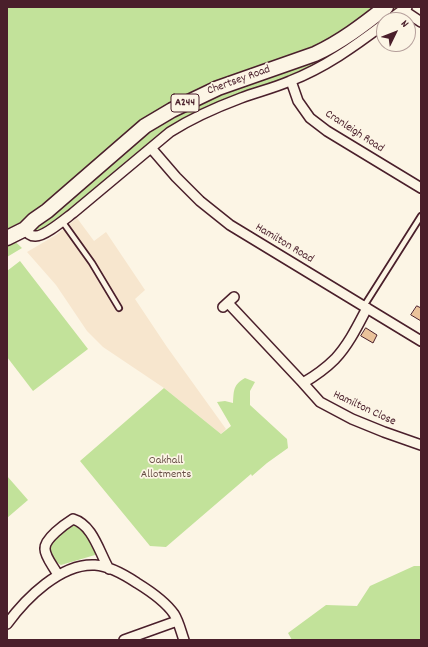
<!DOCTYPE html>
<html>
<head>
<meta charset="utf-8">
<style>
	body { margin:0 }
	#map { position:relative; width:428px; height:647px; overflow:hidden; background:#fcf5e5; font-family:Dekko,sans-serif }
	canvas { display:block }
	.frame { position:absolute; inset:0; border:8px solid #4a1f2b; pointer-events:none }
	.north { position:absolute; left:376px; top:12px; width:40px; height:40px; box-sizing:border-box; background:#fcf5e5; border:1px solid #b59f9b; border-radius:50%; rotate:47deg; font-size:11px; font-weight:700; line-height:16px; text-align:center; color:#4a1f2b }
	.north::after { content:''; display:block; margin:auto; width:14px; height:18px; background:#4a1f2b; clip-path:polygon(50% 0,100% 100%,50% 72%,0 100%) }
</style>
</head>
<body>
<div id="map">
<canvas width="428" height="647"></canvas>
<div class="frame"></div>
<div class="north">N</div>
</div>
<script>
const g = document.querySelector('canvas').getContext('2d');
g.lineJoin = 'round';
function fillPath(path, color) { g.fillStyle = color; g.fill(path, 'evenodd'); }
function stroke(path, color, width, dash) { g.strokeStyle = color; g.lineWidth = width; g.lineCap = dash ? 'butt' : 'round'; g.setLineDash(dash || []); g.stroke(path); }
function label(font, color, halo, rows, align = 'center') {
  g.font = font + ' Dekko,sans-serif'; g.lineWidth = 3.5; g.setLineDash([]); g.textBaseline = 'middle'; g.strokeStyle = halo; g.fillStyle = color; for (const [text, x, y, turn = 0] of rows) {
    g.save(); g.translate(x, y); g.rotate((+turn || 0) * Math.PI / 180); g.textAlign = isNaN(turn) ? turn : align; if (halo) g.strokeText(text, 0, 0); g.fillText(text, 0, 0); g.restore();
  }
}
fillPath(new Path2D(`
	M77,218L94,241L106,232L145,290L135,299L167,347L226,429L221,434L164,388L103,347L87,331L56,285L27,252L56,235Z`), '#f7e6ce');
fillPath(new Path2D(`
	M7,7H380L326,45L196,95L35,215L7,229Z
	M386,7H407L312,71L184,123L73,213L31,235L34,220L145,126L288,63Z
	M7,234L22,248L7,257Z
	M20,261L88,349L33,391L7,357V271Z
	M245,378L255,382L250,391V405L287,439L288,448L267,463L252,476L251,474L166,547L150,546L80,461L164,388L221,434L231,426L217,402L225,401L233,403C234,390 233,385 245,378Z
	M7,476L28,500L7,518Z
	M72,523L79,524C85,532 98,544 95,555L61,565L56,562L48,549L50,543Z
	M414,566H421V640H292L288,633L326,605L357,606L370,586Z`), '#c2e29a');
const building = new Path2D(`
	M417,306L421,308V321L411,315Z
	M366,328L377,335L373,343L361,336Z`);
fillPath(building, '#eac29a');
stroke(building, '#4a1f2b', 1);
const lane = new Path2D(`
	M62,221L92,263L119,308
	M364,306L421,216`);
const street = new Path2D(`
	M403,10L421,22
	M389,20L407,7
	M291,81L298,101L310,118L327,131L421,188
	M151,148L176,177L200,201L230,225L421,341
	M25,229C27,233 30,236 35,236C44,237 65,219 73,213L170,132C192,118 217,107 241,98C257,92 274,88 290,81C324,68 355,46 384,24
	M228,303L303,383
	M223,307L234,297
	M367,308C358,325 349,344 335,359C326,368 315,376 303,383L320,402L352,419L384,432L421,445
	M58,575C54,567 45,557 45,549C44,539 65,524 73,519C93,525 99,552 109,569
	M7,624C26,598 61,563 95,565C110,566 125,575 137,583C150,591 165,601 174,614C179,622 181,632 184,640
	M124,640L177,621`);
const primary = new Path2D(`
	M7,238L25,229L34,220L47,211L145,126L172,110L218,88L315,54C341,42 363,25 386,7`);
stroke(lane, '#4a1f2b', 8);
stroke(street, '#4a1f2b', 12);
stroke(primary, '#4a1f2b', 17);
stroke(lane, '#fcf5e5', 4.5);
stroke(street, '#fcf5e5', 9);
stroke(primary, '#fcf5e5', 14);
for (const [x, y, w] of [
	[185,103,28]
]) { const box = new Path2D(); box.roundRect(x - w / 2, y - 9, w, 18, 3); g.fillStyle = '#fcf5e5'; g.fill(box); stroke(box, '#4a1f2b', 1); }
label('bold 11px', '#4a1f2b', null, [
	["A244",185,103]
]);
label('12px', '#4a1f2b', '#fcf5e5', [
	["Chertsey Road",239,81,-20],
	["Cranleigh Road",354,132,33],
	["Hamilton Road",284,244,31],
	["Hamilton Close",364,409,25]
]);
label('12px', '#685047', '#fcf5e5', [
	["Oakhall",166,461],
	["Allotments",166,475]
]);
</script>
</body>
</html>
